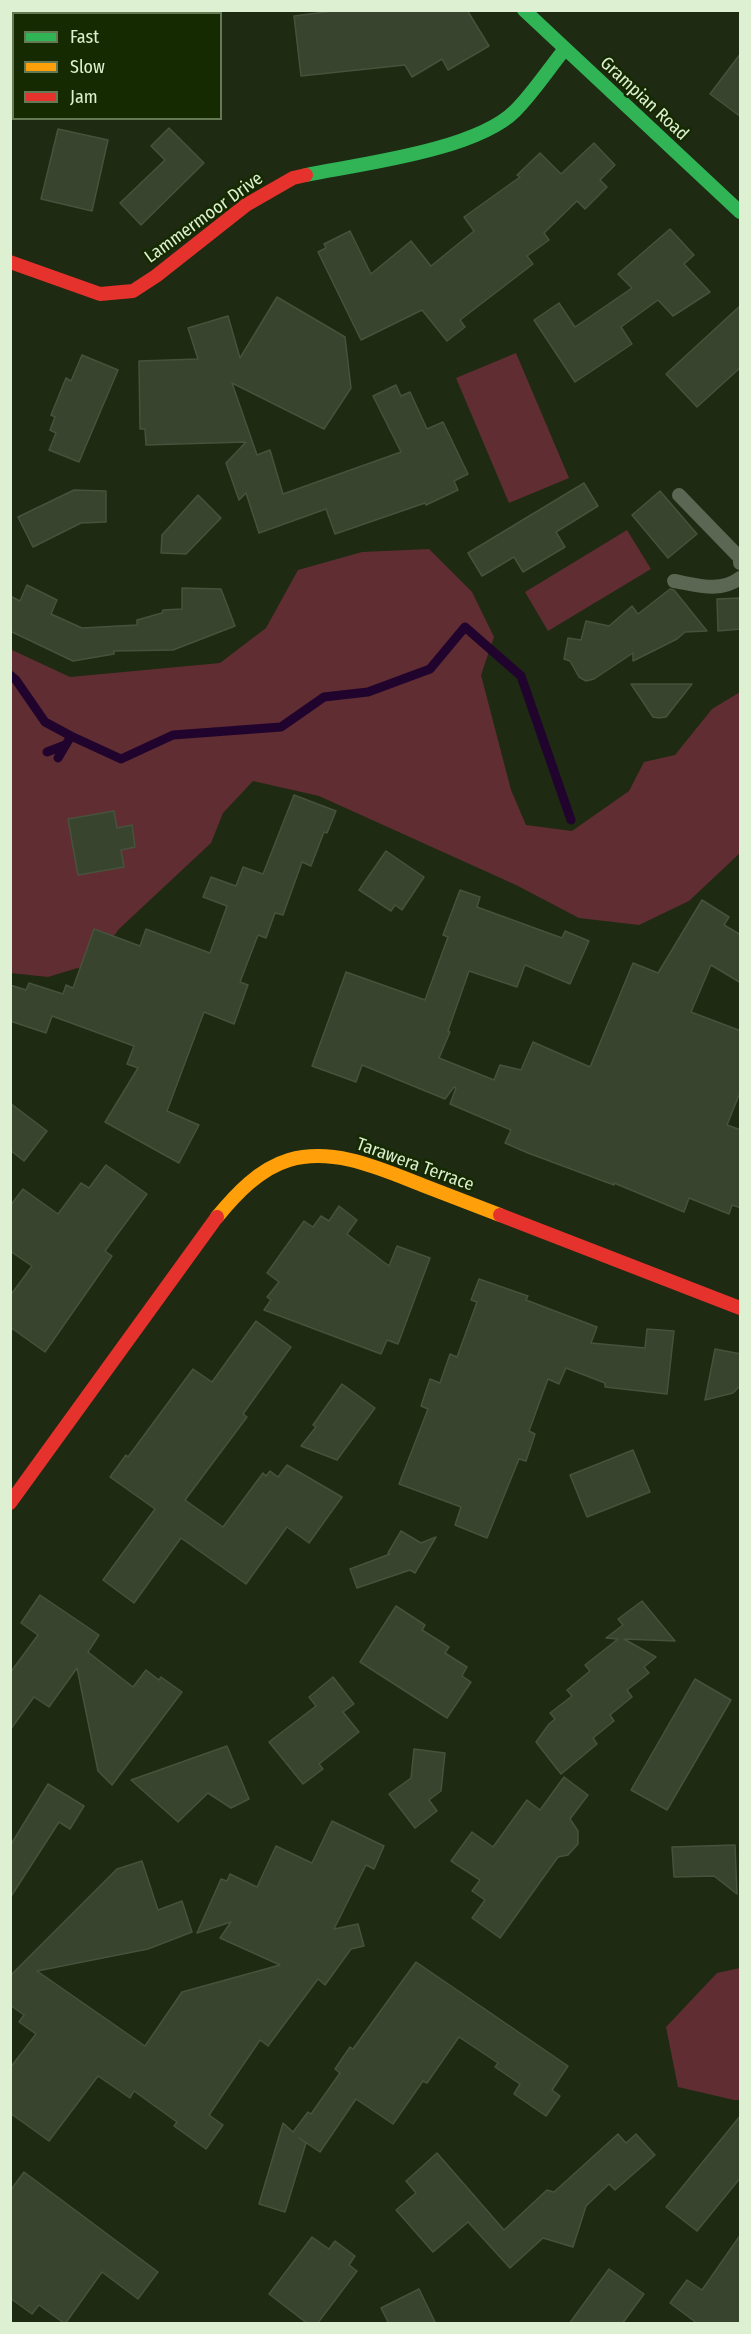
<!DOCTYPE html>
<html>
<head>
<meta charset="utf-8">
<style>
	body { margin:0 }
	#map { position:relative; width:751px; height:2334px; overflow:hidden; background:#1e2a12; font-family:"Fira Sans Condensed",sans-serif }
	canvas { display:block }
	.frame { position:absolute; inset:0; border:12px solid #ddf0d1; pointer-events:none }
	.legend { position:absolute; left:12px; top:12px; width:210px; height:108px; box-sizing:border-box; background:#152a00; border:2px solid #657954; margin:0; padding:8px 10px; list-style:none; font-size:18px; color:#ddf0d1 }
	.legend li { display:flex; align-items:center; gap:12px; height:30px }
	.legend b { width:30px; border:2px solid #657954 }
</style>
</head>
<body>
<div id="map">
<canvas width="751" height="2334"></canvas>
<div class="frame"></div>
<ul class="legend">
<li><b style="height:8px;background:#30b455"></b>Fast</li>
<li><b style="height:8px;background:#ff9f0a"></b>Slow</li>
<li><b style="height:8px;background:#e5322d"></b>Jam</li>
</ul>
</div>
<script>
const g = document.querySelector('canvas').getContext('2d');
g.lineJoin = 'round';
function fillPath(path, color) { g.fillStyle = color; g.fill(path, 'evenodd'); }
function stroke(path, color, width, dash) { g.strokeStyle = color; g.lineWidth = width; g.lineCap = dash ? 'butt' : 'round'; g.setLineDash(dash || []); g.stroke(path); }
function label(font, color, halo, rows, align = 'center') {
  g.font = font + ' "Fira Sans Condensed",sans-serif'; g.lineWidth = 5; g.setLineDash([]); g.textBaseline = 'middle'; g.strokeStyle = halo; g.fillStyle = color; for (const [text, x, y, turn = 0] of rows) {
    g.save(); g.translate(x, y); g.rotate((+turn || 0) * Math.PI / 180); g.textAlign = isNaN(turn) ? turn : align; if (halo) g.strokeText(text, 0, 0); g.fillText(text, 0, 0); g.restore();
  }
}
fillPath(new Path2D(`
	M516,353L569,478L509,503L456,378Z
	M627,530L651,569L548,631L525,592Z
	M429,549L472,592L494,637L481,675L511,790L526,825L572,831L629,791L644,762L675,755L712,709L740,692V853L689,901L639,925L579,918L516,885L319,796L253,781L223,813L211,843L119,929L94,963L48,977L11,973L10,649L70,677L220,663L266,628L298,570L362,552Z
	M740,1968V2100H734L678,2087L666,2027L717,1973Z`), '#602d32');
stroke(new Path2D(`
	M10,675L16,680L45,722L71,736
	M47,752L65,745
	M58,758L71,736L121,759L173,735L281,727L324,697L368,692L430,669L465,627L521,676L571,820`), '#21042d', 9);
const building = new Path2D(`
	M341,10H467L489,46L448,70L442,59L412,77L405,65L301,76L294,16Z
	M741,53V117L710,94Z
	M169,128L204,163L141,225L120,203L165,160L151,146Z
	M58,129L108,140L92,211L41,199Z
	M594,143L615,165L600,180L607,187L585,209L577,201L544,233L549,240L527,256L533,264L460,320L465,327L447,341L422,310L361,340L318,252L326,248L324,244L350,231L371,274L411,241L431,266L474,231L464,217L520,177L517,175L540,153L561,174Z
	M670,229L694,255L684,264L710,292L673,316L658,300L621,327L632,344L575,382L534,320L559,303L575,327L632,288L618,274Z
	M277,297L345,337L351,388L324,429L232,383L257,455L270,450L283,494L401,452L373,396L396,385L401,396L410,392L427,429L443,422L468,474L454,481L458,490L426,505L425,503L335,534L326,509L259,533L246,493L239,500L226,463L246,442L146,445L145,429H140L139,361L198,359L188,328L228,316L240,358Z
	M741,305V367L697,407L666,374Z
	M82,355L118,370L79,462L49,450L56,433L50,430L55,417L51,415L66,378L71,381Z
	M584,483L598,506L556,532L565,547L523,572L514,557L482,576L468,553Z
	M74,490L106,491V522L81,523L33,547L18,517Z
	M660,491L697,534L668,558L632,515Z
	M198,495L221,518L186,554L161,553L162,535Z
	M27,585L57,600L51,614L82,628L137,625V620L162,613L163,610L182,609V588L221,589L235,626L173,650L114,651V654L73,661L10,631V596L20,601Z
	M670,589L674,590L707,631L685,632L677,639L633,661V653L594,679L586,681L579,677L570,661L564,659L568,638L581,640L586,621L609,626L632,606L638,614Z
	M741,598V629L718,631L717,599Z
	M631,684H692L666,717L659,718L653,717Z
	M294,795L336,811L327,833L324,832L311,866L302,862L283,915L275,913L266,938L258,935L240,982L248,985L234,1024L204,1012L167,1111L199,1125L179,1163L105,1122L138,1068L127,1064L134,1046L52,1016L46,1033L10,1021V985L26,990L29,983L63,994L66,985L73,988L94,929L140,946L146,929L210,953L227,906L203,897L211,877L236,886L243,867L263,874Z
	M114,811L117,828L132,825L135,847L121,850L124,867L78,875L68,819Z
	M386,851L424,877L402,910L395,905L391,911L359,890Z
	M460,890L480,897L477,907L562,938L565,931L589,941L570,984L525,965L517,987L469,971L448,1031L450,1032L439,1058L494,1080L500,1065L521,1070L533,1042L590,1067L633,963L658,973L702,900L729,917L724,925L741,935V983L711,965L691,1012L741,1031V1090L727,1125L741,1130V1208L732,1205L729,1214L689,1198L684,1212L614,1183V1185L528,1153L505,1143L511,1130L450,1104L456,1088L454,1087L445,1099L362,1065L356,1082L312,1066L346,972L425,1000L448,937L443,935Z
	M10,1103L47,1131L24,1161L10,1150Z
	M106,1165L147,1194L105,1251L112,1256L45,1352L10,1327V1296L32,1266L10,1251V1206L23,1189L58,1214L81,1183L89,1188Z
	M339,1206L357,1220L347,1234L389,1266L397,1246L430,1258L398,1344L387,1340L381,1354L264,1310L271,1300L267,1297L279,1282L267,1273L304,1221L313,1227L321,1216L329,1221Z
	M479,1279L528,1296L526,1300L597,1327L591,1343L645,1348L647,1329L674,1331L667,1394L605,1387V1383L566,1368L559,1384L548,1379L529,1431L535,1434L526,1461L519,1459L487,1538L455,1525L461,1507L399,1484L428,1409L421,1406L430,1379L440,1383L450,1354L457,1357L477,1302L471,1300Z
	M256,1321L291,1347L243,1414L247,1417L185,1500L223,1527L263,1473L266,1476L270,1471L278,1477L287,1465L342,1497L309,1543L287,1527L246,1584L181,1538L134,1603L103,1580L155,1509L110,1477L126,1455L128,1457L193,1369L212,1382Z
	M715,1349L741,1354V1385L733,1393L705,1400Z
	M342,1384L375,1408L337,1460L301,1446L316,1427L313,1425Z
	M633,1450L650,1492L587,1517L570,1475Z
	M401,1531L421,1543L436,1537L415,1573L410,1570L357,1588L350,1569L390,1554L388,1553Z
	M40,1595L99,1635L88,1652L133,1687L146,1670L159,1680L161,1677L182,1692L112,1785L98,1771L77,1668L49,1707L34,1697L10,1730V1673L38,1635L21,1623Z
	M642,1601L675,1641L624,1639L656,1657L644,1667L649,1673L627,1690L632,1697L610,1715L614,1721L593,1738L597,1744L561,1774L536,1742L549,1724L555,1719L550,1713L572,1696L567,1690L590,1671L585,1665L618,1639L606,1638L623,1625L618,1619Z
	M396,1606L425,1625L422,1630L449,1647L445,1653L467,1667L462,1676L471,1682L447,1718L360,1662Z
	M333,1677L354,1704L343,1712L359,1732L319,1764L323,1769L303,1784L269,1742L316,1706L309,1697Z
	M695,1679L731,1700L667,1810L631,1790Z
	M227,1746L249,1799L231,1808L208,1793L178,1822L131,1780Z
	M414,1749L445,1753L441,1791L429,1800L437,1811L415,1828L389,1794L411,1778Z
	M564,1777L588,1795L570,1819L578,1831V1844L568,1855L558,1857L500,1938L472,1918L485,1900L472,1891L480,1880L451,1861L472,1832L493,1847L527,1800L540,1810Z
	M48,1784L84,1806L70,1829L59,1822L10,1898V1846Z
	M332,1821L384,1846L374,1869L366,1865L334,1929L358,1924L364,1946L351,1949L325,1985L318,1979L268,2046L260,2040L209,2115L223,2125L206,2149L174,2126L177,2122L134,2091L130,2098L98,2076L49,2141L10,2113V2068L36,2034L19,2022L24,2015L10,2005V1976L117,1869L142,1861L158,1910L182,1901L192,1932L148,1949L37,1971L145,2046L182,1992L280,1965L220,1938L231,1922L197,1933L221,1879L227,1881L230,1874L257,1887L276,1846L312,1863Z
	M735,1845L737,1894L714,1876L674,1877L672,1847Z
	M416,1962L568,2066L552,2090L560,2096L546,2116L514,2094L520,2084L495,2067L498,2063L459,2037L427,2083L423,2081L393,2124L356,2099L320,2152L299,2138L306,2143L285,2212L259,2204L283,2123L293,2132L308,2112L311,2114L340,2073L335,2069L350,2047L353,2049Z
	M741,2115V2177L697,2231L666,2207Z
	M618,2134L626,2143L636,2134L655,2155L615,2190L609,2184L586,2206L573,2247L543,2238L510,2268L468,2222L433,2252L396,2210L416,2193L406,2181L437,2153L504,2230L547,2190L554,2192Z
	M24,2172L158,2272L138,2299L102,2272L65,2324L39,2305L32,2314L10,2298V2191Z
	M741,2234V2324H698L670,2303L687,2280L702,2290Z
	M312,2237L329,2249L335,2241L355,2256L349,2265L357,2271L317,2324H308L269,2294Z
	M609,2269L644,2294L622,2324H569Z
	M419,2289L436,2324H389L381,2308Z`);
fillPath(building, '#39442f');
stroke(building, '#47523c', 1.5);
stroke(new Path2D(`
	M679,495L740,558V563
	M674,581C697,585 720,593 740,578`), '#5c6753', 14);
stroke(new Path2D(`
	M524,10L740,212
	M306,175C361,164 476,150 515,111C533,93 548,70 564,50`), '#30b455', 14);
stroke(new Path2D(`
	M217,1217C236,1194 259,1169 289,1160C334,1147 381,1169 422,1185C448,1195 474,1205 500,1215`), '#ff9f0a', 14);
stroke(new Path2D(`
	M10,262L100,294L133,291L156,276L246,205L293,178L306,175
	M500,1215L740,1308
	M10,1503L217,1217`), '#e5322d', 14);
label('18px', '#ddf0d1', '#152a00', [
	["Grampian Road",644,99,43],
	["Lammermoor Drive",204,218,-36],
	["Tarawera Terrace",415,1165,20]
]);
</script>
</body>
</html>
